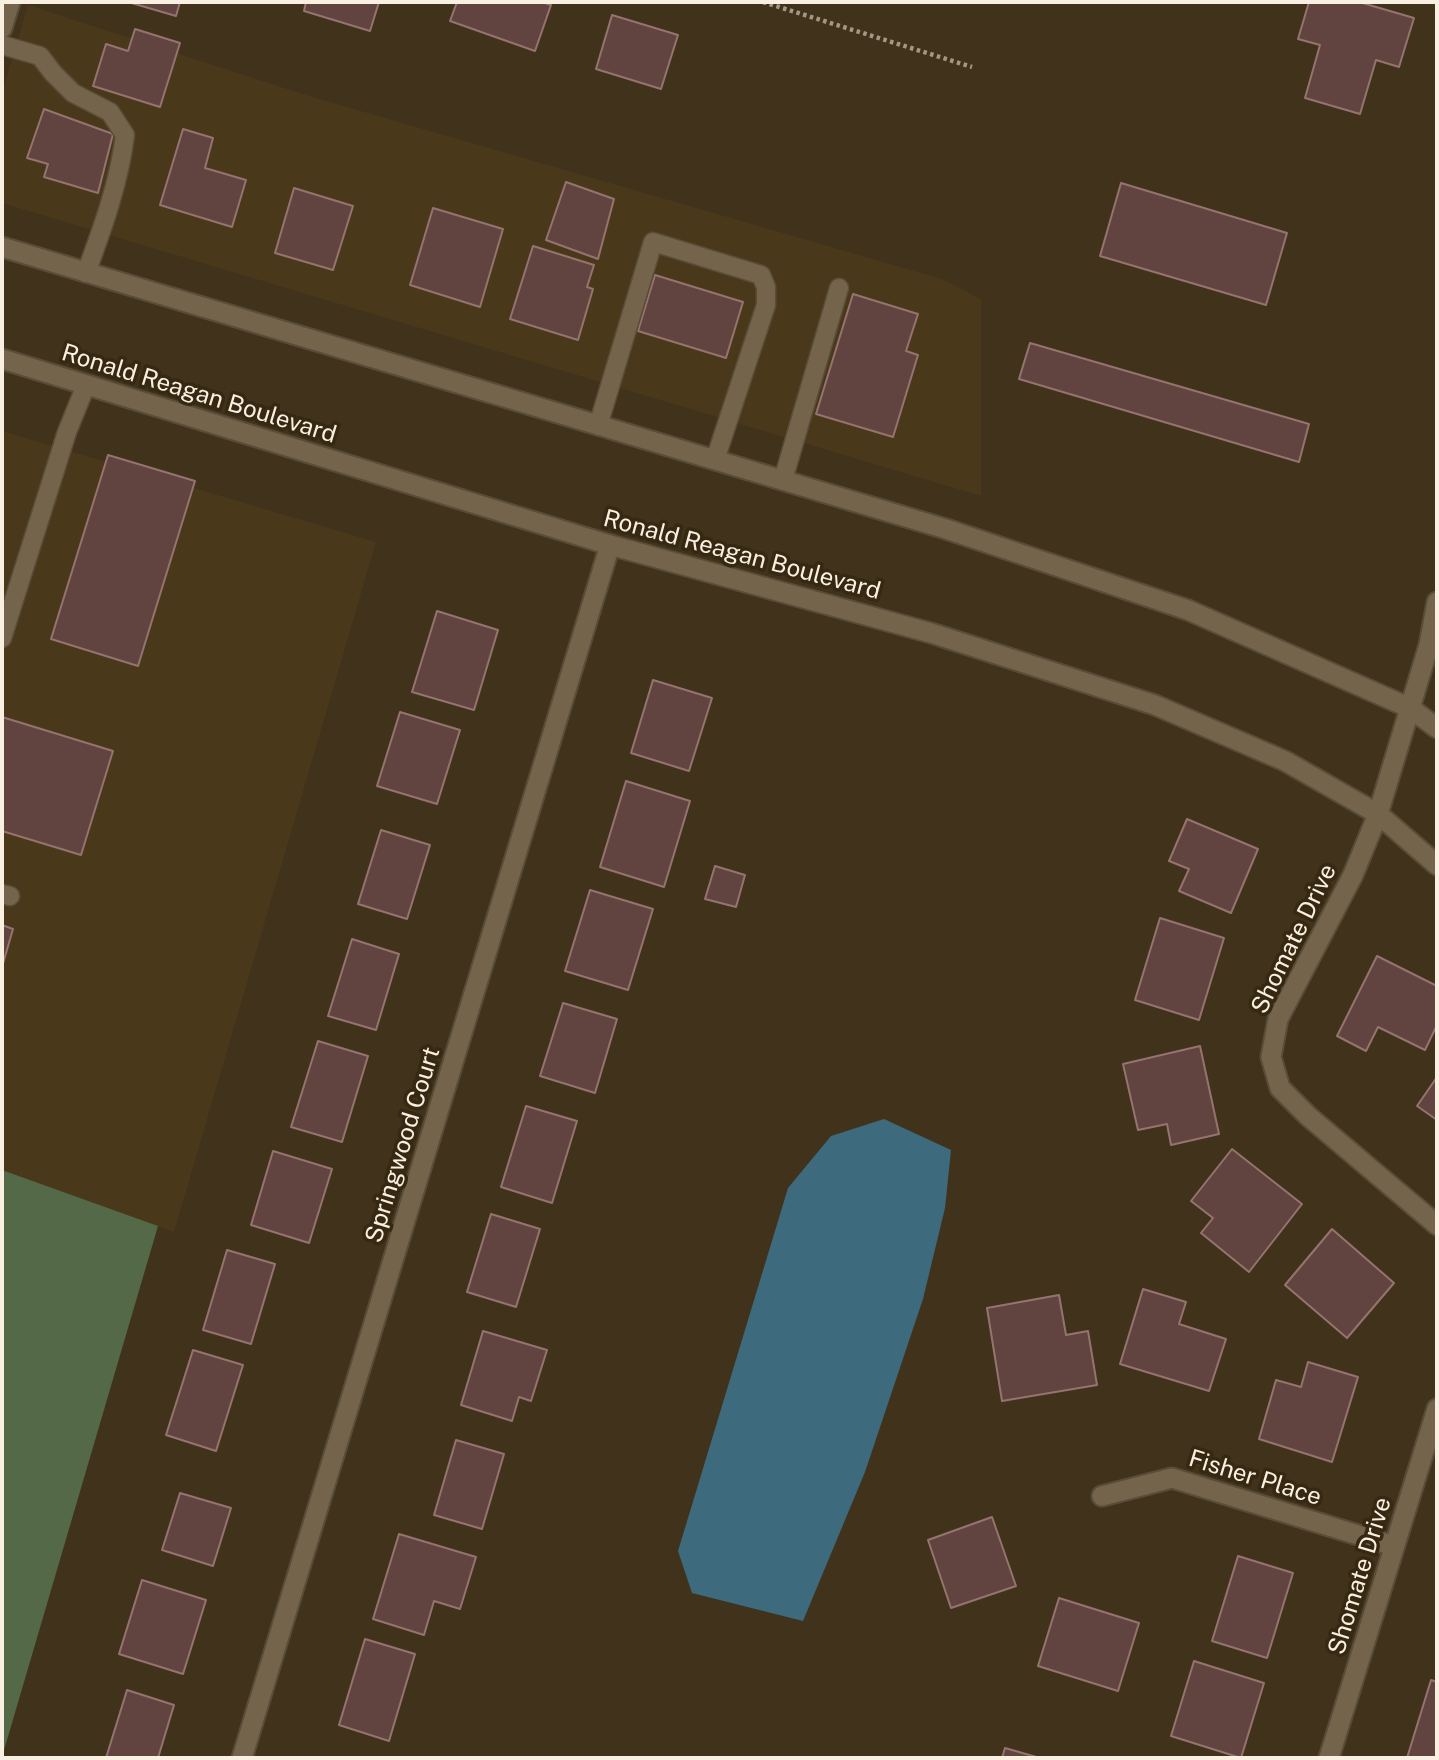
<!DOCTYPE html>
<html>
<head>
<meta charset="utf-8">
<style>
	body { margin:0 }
	#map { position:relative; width:1439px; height:1760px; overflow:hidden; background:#41321b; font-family:"Public Sans",sans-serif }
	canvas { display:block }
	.frame { position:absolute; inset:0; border:4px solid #f9f0e2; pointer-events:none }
</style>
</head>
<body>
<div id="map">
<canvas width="1439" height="1760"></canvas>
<div class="frame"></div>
</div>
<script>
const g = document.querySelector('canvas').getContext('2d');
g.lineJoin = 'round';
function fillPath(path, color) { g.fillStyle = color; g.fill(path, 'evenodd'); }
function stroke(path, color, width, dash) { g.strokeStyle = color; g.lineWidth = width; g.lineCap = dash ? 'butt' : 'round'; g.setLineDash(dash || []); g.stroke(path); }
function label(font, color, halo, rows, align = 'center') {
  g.font = font + ' "Public Sans",sans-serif'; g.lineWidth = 7; g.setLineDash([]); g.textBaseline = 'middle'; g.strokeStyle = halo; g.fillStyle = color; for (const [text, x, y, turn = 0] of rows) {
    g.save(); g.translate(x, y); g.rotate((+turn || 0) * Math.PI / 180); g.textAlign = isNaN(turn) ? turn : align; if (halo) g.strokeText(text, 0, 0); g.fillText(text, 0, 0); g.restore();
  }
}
fillPath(new Path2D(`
	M28,5L309,96L942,279L981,299V496L2,203V93Z
	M2,431L376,542L174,1232L2,1170Z`), '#4a381a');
fillPath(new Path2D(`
	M2,1170L158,1226L2,1757Z`), '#536947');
fillPath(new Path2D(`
	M884,1119L951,1150L945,1208L923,1299L865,1472L803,1621L692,1593L678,1551L788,1188L831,1136Z`), '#3d6a7d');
const building = new Path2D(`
	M128,2H180L176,16Z
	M306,2H379L370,31L304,11Z
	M457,2H542L551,5L535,51L450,21Z
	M1309,2H1359L1414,18L1399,67L1376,60L1360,114L1305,98L1320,45L1298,39Z
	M612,15L678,35L661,89L596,69Z
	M135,29L180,43L160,107L93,86L106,44L128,51Z
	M44,109L113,134L98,193L44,177L48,164L27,158Z
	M183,129L213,138L205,168L246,180L232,227L160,205Z
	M566,182L614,199L598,259L546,240Z
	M1121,183L1287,233L1266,305L1100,256Z
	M294,188L353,206L333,270L275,253Z
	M433,208L503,229L480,307L410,285Z
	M533,246L594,265L587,287L593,289L578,340L510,319Z
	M655,275L743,302L726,358L638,331Z
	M853,294L918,314L906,351L918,355L893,437L816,414Z
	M1030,343L1309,424L1299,462L1019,379Z
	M108,455L195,481L138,666L51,639Z
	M437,611L498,630L474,710L412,692Z
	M653,680L712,698L689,771L631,753Z
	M400,712L460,730L437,804L377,786Z
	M2,717L113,751L81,855L2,831Z
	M626,781L690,801L664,887L600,867Z
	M1187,819L1258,849L1231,913L1179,891L1189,869L1169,861Z
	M381,830L430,845L407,919L358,904Z
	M715,866L745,875L736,907L705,899Z
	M590,890L653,909L628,990L565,971Z
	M1160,918L1224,938L1199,1020L1135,1000Z
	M2,925L13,929L2,967Z
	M352,939L399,954L376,1030L328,1016Z
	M1377,956L1437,986V1025L1425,1050L1378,1027L1366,1051L1337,1036Z
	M563,1003L617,1019L595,1093L540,1076Z
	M318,1041L368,1056L342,1142L291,1127Z
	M1200,1046L1219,1134L1171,1145L1167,1124L1138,1130L1123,1064Z
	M1437,1077V1120L1417,1106Z
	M526,1106L577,1121L552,1203L501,1187Z
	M1232,1149L1302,1204L1249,1272L1201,1233L1213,1218L1191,1201Z
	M273,1151L332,1169L309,1243L251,1225Z
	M491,1214L540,1229L516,1307L467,1292Z
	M1332,1229L1394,1283L1347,1338L1285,1285Z
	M227,1250L275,1264L251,1344L203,1330Z
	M1143,1289L1186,1302L1179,1324L1226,1339L1209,1391L1120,1364Z
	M1059,1295L1066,1335L1088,1331L1097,1385L1002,1401L987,1308Z
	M483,1331L547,1350L531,1401L519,1397L512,1421L461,1405Z
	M193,1350L243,1365L216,1451L166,1435Z
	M1308,1362L1358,1377L1332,1462L1259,1439L1276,1380L1301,1387Z
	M456,1440L504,1454L482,1529L434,1515Z
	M180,1493L231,1508L213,1566L162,1550Z
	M992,1517L1016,1586L951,1608L928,1540Z
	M399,1534L476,1557L460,1609L434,1601L424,1635L373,1619Z
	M1238,1556L1293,1573L1267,1658L1212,1641Z
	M142,1580L206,1600L183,1674L119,1654Z
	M1059,1598L1139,1623L1118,1691L1038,1666Z
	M365,1639L415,1654L389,1741L339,1725Z
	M1194,1661L1264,1683L1241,1758L1171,1736Z
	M1431,1680L1437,1682V1758H1407Z
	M127,1690L174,1705L158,1758H106Z
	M1005,1748L1040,1758H1002Z`);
fillPath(building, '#61443f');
stroke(building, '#95746f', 2);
const service = new Path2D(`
	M2,45L40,56L53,73L73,93L110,112L125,135C119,183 103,227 86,273
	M598,426L653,242L761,275L766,287V305L715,460
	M783,480L839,288
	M2,638L67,432L86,385
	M2,894L10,896`);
const minor = new Path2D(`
	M2,28L10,2
	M1410,708L1378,814L1353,875L1278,1019L1271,1057L1280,1088L1308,1116L1437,1225
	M1102,1496L1172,1478L1394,1546
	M242,1758L610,545
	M1329,1758L1437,1409`);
const tertiary = new Path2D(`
	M1410,708L1429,645L1437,602`);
const secondary = new Path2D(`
	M2,247L946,529L1188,610L1410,708L1437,728
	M2,359L610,545L931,633L1155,705L1285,761L1378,814L1437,865`);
stroke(service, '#594d39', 21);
stroke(minor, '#594d39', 23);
stroke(tertiary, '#594d39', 23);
stroke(secondary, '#594d39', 23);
stroke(new Path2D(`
	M763,2L972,67`), '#a39785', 4.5, [3.5, 3.5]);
stroke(service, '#74644c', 18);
stroke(minor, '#74644c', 19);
stroke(tertiary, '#74644c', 19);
stroke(secondary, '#74644c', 19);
label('24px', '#f9f0e2', '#362811', [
	["Ronald Reagan Boulevard",199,394,17],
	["Ronald Reagan Boulevard",742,555,15],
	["Shomate Drive",1294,939,-64],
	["Springwood Court",403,1145,-73],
	["Fisher Place",1255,1478,17],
	["Shomate Drive",1360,1576,-73]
]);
</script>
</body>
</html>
